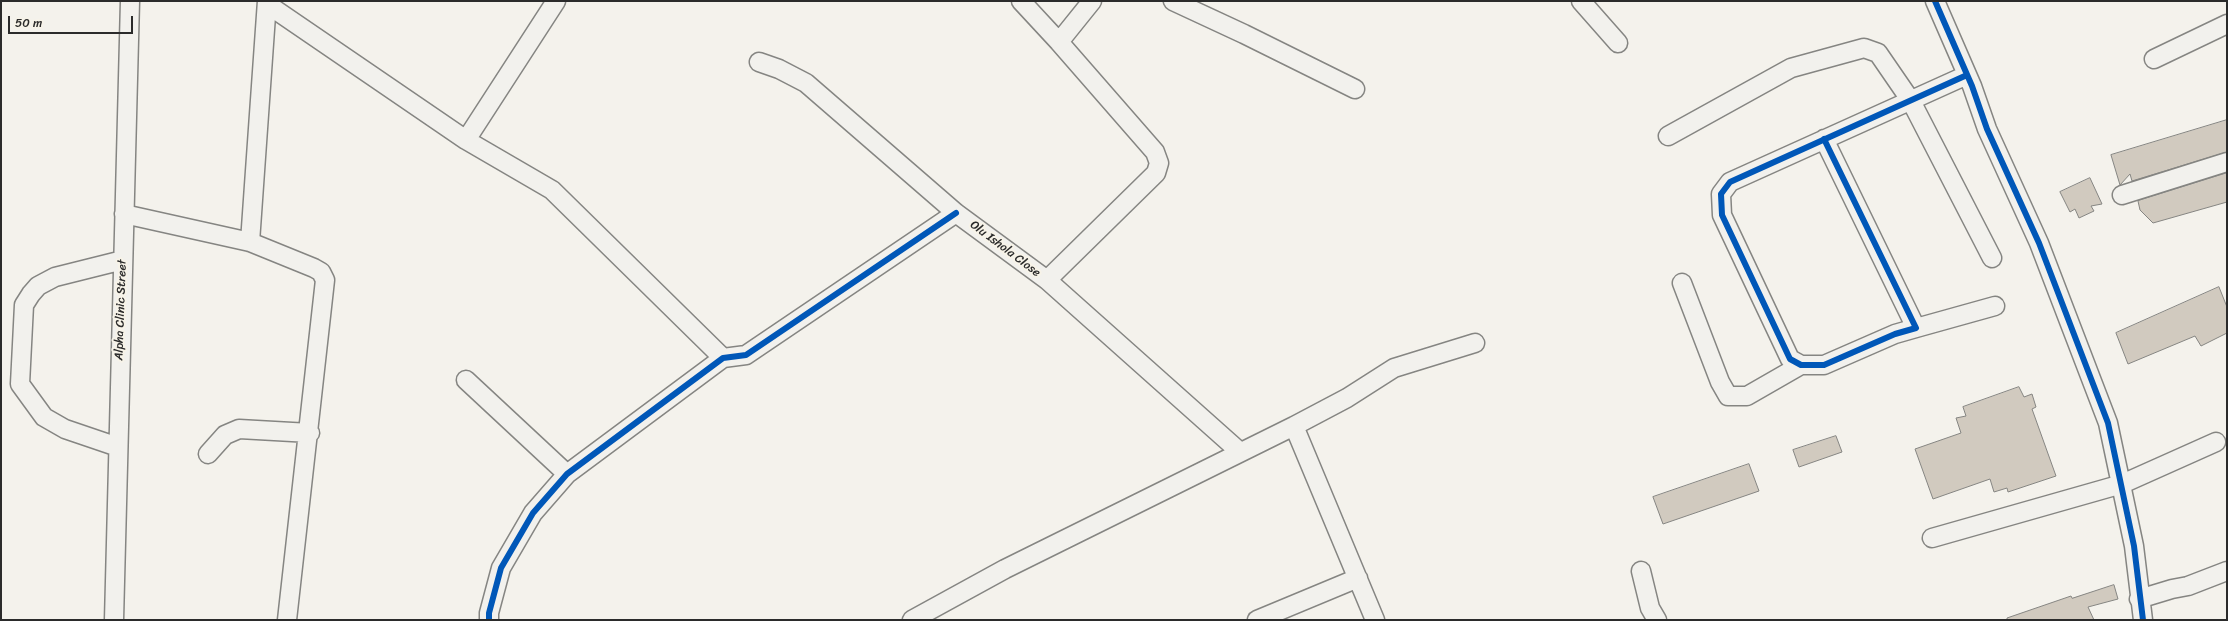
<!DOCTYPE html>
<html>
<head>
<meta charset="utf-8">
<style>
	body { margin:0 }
	#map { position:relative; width:2228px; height:621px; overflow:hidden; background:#f4f2ec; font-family:Sriracha,sans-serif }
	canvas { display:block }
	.frame { position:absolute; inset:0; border:2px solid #2b2b2b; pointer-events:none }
	.scale { position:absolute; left:8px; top:16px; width:125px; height:18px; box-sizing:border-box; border:2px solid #2b2b2b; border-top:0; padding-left:5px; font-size:12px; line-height:14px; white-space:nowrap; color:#2b2b2b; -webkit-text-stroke:3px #f7f3e8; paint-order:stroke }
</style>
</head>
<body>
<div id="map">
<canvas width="2228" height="621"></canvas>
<div class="frame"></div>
<div class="scale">50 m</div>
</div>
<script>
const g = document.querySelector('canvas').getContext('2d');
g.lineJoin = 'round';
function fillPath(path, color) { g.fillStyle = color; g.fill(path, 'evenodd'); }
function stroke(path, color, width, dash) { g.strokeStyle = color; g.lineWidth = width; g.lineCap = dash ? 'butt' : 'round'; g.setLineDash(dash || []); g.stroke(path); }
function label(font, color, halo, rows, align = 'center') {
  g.font = font + ' Sriracha,sans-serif'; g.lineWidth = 4; g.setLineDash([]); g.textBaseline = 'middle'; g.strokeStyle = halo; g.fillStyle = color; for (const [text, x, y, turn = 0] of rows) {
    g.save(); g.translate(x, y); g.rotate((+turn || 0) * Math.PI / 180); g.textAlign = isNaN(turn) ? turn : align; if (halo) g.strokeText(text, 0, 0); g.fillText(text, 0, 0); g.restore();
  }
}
const building = new Path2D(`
	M2227,120V152L2132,181L2130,174L2120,185L2111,155Z
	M2227,173V202L2153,223L2140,210L2138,201Z
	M2090,178L2102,204L2091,206L2094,211L2079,218L2075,209L2070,212L2060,192Z
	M2219,287L2227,307V333L2201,346L2195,336L2128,364L2116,333Z
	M2019,387L2024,397L2032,394L2036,407L2032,409L2056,476L2008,492L2007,488L1994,492L1990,479L1933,499L1915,449L1961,433L1956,418L1966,416L1963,407Z
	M1836,436L1842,452L1799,467L1793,450Z
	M1749,464L1759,491L1663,524L1653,497Z
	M2114,585L2118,599L2088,607L2094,620H2007V618L2071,596L2072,598Z`);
fillPath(building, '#d1cabf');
stroke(building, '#858582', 1);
const minor = new Path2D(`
	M1021,1L1059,42L1155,152L1159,163L1156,173L1047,280
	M1173,1L1244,34L1355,89
	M1581,1L1618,43
	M1935,1L1972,86L1987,129L2039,243L2108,423L2134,546L2143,620
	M267,4L466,140L552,190L723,358
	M1059,42L1092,1
	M2154,59L2227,24
	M759,62L779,69L806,83L956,213L1047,280L1240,452
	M1668,136L1791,68L1864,48L1878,53L1911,101L1992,258
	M1824,139L1916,328L1895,334L1824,365H1801L1790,359L1722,215L1721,194L1730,182L1967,75
	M466,140L556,1
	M2122,195L2227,162
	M124,214L250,242L314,268L321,272L325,280L287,620
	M250,242L267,1
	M1682,283L1720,382L1728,396H1747L1801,365
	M1916,328L1995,306
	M466,380L567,474
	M1294,426L1375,620
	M118,447L65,429L44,417L20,384L24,305L31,294L38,286L55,277L123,260
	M208,454L225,435L239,429L310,433
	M1932,538L2122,484L2216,442
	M1641,571L1650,608L1657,620
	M2139,599L2172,589L2188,586L2227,571
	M114,620L130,1
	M489,620V613L501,568L533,513L567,474L723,358L746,355L956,213
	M912,620L1005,569L1294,426L1347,398L1394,368L1475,343
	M1257,620L1358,578`);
stroke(minor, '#858582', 21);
stroke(minor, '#f2f1ed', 18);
stroke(new Path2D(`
	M1935,1L1972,86L1987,129L2039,243L2108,423L2134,546L2143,620
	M1824,139L1916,328L1895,334L1824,365H1801L1790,359L1722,215L1721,194L1730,182L1967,75
	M489,620V613L501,568L533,513L567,474L723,358L746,355L956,213`), '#0057b8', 6);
label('12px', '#2b2b2b', '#f7f3e8', [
	["Olu Ishola Close",1005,249,37],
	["Alpha Clinic Street",121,310,-88]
]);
</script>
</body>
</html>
